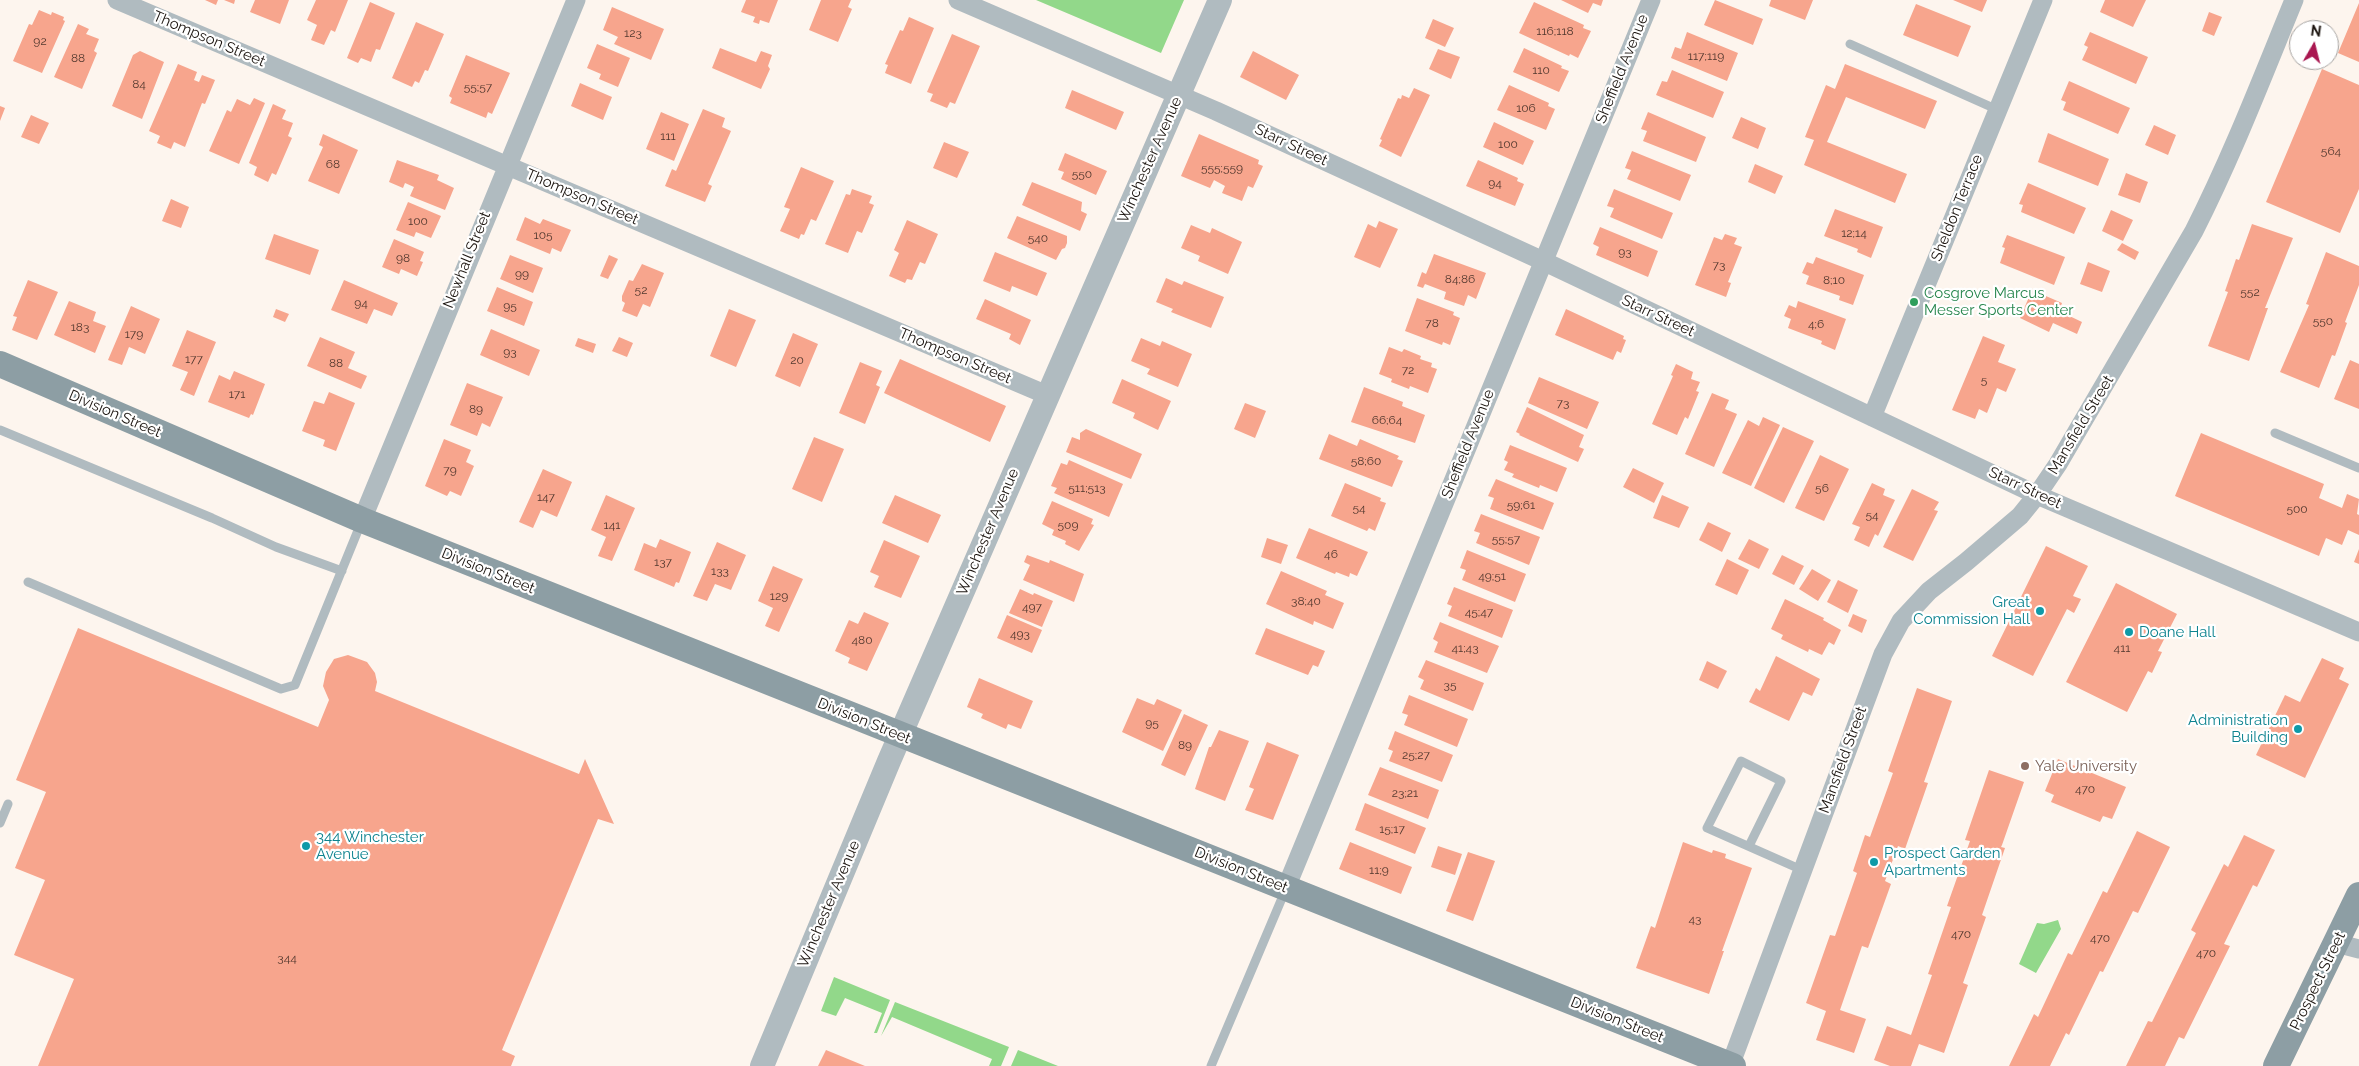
<!DOCTYPE html>
<html>
<head>
<meta charset="utf-8">
<style>
	body { margin:0 }
	#map { position:relative; width:2359px; height:1066px; overflow:hidden; background:#fdf5ee; font-family:Raleway,sans-serif }
	canvas { display:block }
	.north { position:absolute; left:2289px; top:20px; width:50px; height:50px; box-sizing:border-box; background:#fff; border:1px solid #a4a19f; border-radius:50%; rotate:8deg; font-size:14px; font-weight:700; line-height:20px; text-align:center; color:#1b140f }
	.north::after { content:''; display:block; margin:auto; width:18px; height:22px; background:#a91750; clip-path:polygon(50% 0,100% 100%,50% 72%,0 100%) }
</style>
</head>
<body>
<div id="map">
<canvas width="2359" height="1066"></canvas>
<div class="north">N</div>
</div>
<script>
const g = document.querySelector('canvas').getContext('2d');
g.lineJoin = 'round';
function fillPath(path, color) { g.fillStyle = color; g.fill(path, 'evenodd'); }
function stroke(path, color, width, dash) { g.strokeStyle = color; g.lineWidth = width; g.lineCap = dash ? 'butt' : 'round'; g.setLineDash(dash || []); g.stroke(path); }
function label(font, color, halo, rows, align = 'center') {
  g.font = font + ' Raleway,sans-serif'; g.lineWidth = 4.5; g.setLineDash([]); g.textBaseline = 'middle'; g.strokeStyle = halo; g.fillStyle = color; for (const [text, x, y, turn = 0] of rows) {
    g.save(); g.translate(x, y); g.rotate((+turn || 0) * Math.PI / 180); g.textAlign = isNaN(turn) ? turn : align; if (halo) g.strokeText(text, 0, 0); g.fillText(text, 0, 0); g.restore();
  }
}
fillPath(new Path2D(`
	M1036,0H1184L1161,53Z
	M2058,920L2061,929L2036,973L2019,964L2037,923L2044,924Z
	M834,977L890,1000L877,1033H874L882,1013L845,998L836,1016L821,1011Z
	M895,1002L1009,1047L1001,1066H989L992,1059L892,1017L881,1036Z
	M1018,1050L1058,1066H1011Z`), '#92d88a');
fillPath(new Path2D(`
	M205,0H218L216,5Z
	M224,0H235L234,4Z
	M255,0H289L280,24L250,12Z
	M316,0H348L335,32L331,30L324,45L311,40L317,25L307,20Z
	M746,0H778L769,23L760,20L759,24L753,22L755,17L741,12Z
	M821,0H851L848,7L852,9L838,42L809,30Z
	M1561,0H1603L1601,6L1593,3L1588,13Z
	M1715,0L1763,19L1753,45L1704,25Z
	M1771,0H1813L1805,20L1769,6Z
	M1953,0H1987L1982,12Z
	M2105,0H2146L2133,27L2100,12Z
	M370,2L395,13L380,50L376,49L371,62L361,58L358,63L347,58Z
	M1534,2L1584,25L1583,28L1591,31L1578,58L1570,54L1569,56L1519,33Z
	M2359,3V62L2338,53Z
	M1916,4L1971,26L1958,57L1903,35Z
	M612,7L664,29L651,60L614,44L618,37L603,30Z
	M39,10L51,15L52,12L64,17L63,20L65,21L42,73L13,61L29,24L32,25Z
	M2209,12L2222,17L2214,36L2202,31Z
	M909,17L934,28L911,84L885,73L888,65L885,64L900,30L903,31Z
	M1433,19L1454,28L1445,47L1425,38Z
	M416,22L444,34L428,71L425,70L419,83L415,81L412,87L392,78Z
	M78,24L89,29L86,34L99,39L94,51L97,53L82,89L54,77Z
	M1687,32L1738,53L1727,81L1671,58L1675,47L1681,49Z
	M2090,32L2148,57L2136,84L2082,60L2088,47L2084,45Z
	M952,34L980,46L955,104L950,102L947,108L930,101L933,94L927,92Z
	M597,44L630,58L618,87L599,79L601,74L587,68Z
	M720,48L756,62L761,51L772,55L768,66L770,69L761,89L712,68Z
	M1524,48L1562,66L1561,68L1569,71L1559,92L1513,72Z
	M1438,49L1460,57L1451,79L1429,69Z
	M140,51L164,62L142,119L112,106L133,55Z
	M1253,51L1299,75L1286,100L1240,77Z
	M466,55L510,73L492,114L488,112L486,118L450,103L452,98L449,96Z
	M178,64L197,72L194,80L199,82L202,75L215,80L205,104L202,103L185,147L174,142L171,149L157,143L160,136L149,131Z
	M1845,64L1937,101L1925,129L1846,97L1827,142L1907,174L1895,203L1804,165L1814,140L1805,137L1826,85L1835,89Z
	M2322,69L2359,85V189L2340,233L2266,202Z
	M1672,70L1724,92L1713,118L1656,95L1662,81L1667,82Z
	M2069,81L2130,108L2118,134L2063,110L2066,102L2061,100Z
	M580,83L612,97L603,120L571,106Z
	M1509,85L1549,103L1548,106L1555,109L1546,130L1497,110Z
	M1414,88L1430,95L1401,157L1379,146L1382,140L1380,139L1398,98L1401,99L1402,95L1409,98Z
	M1072,90L1124,112L1116,130L1065,108Z
	M254,98L265,103L239,164L209,151L227,110L231,112L237,99L250,105Z
	M273,104L286,110L282,119L293,123L288,136L292,138L276,175L272,173L268,182L254,175L257,167L249,163Z
	M0,106L5,108L0,121Z
	M703,109L725,118L722,127L731,131L708,184L712,186L705,202L665,186L672,169L676,171Z
	M661,112L689,124L674,161L646,149Z
	M1648,112L1706,137L1696,162L1643,141L1647,131L1641,129Z
	M31,115L49,123L39,144L21,137Z
	M1741,117L1766,128L1758,149L1732,138Z
	M1494,122L1534,141L1523,165L1483,147Z
	M2154,125L2176,135L2168,155L2145,145Z
	M2048,133L2109,159L2098,186L2038,162Z
	M323,134L358,150L339,194L308,181L323,147L319,145Z
	M1199,134L1259,160L1258,164L1263,166L1253,188L1248,186L1242,201L1222,193L1225,186L1214,180L1210,188L1181,176Z
	M944,142L969,152L957,178L933,168Z
	M1632,151L1691,175L1680,201L1627,179L1631,170L1625,168Z
	M1065,153L1107,171L1096,195L1061,179L1064,172L1058,170Z
	M397,160L439,175L437,180L454,188L445,210L410,196L414,187L405,183L403,188L389,182Z
	M1478,160L1518,178L1517,181L1524,184L1515,206L1466,186Z
	M1755,164L1783,176L1775,194L1748,182Z
	M801,167L834,181L816,221L811,219L804,235L801,234L799,239L780,231L790,209L784,207Z
	M2126,173L2148,182L2140,203L2118,195Z
	M1032,182L1082,202L1081,211L1087,214L1080,231L1022,205Z
	M2028,183L2086,208L2074,234L2021,212L2023,205L2019,204Z
	M852,189L872,196L869,203L874,205L862,233L857,231L848,253L825,244L846,194L850,195Z
	M1614,189L1673,213L1662,239L1610,217L1614,208L1607,206Z
	M171,199L189,207L181,228L162,221Z
	M408,202L441,216L431,238L416,232L414,237L396,230Z
	M1835,209L1883,227L1871,258L1857,252L1858,249L1824,236Z
	M2111,210L2133,220L2123,241L2102,231Z
	M1017,216L1067,236V243L1065,248L1062,249L1056,260L1007,238Z
	M525,217L540,224L543,219L571,230L561,252L552,248L550,254L516,240Z
	M907,220L938,234L925,264L920,262L912,280L907,279L905,283L889,276L899,253L894,250Z
	M1379,221L1398,229L1380,268L1354,257L1368,224L1376,228Z
	M2252,224L2293,238L2265,308H2268L2249,361L2208,346L2228,292L2225,291L2236,259L2239,260Z
	M1191,225L1210,233L1212,228L1242,242L1228,274L1198,261L1200,256L1181,248Z
	M1600,227L1658,251L1648,277L1596,255L1599,247L1593,244Z
	M274,234L319,250L310,275L265,259Z
	M1725,234L1737,238L1734,244L1742,247L1728,282L1731,283L1726,297L1695,285L1714,237L1722,240Z
	M2007,235L2065,257L2054,285L2000,263L2005,248L2002,247Z
	M394,239L424,252L420,261L423,262L417,276L401,269L399,274L382,267Z
	M2122,243L2139,252L2135,260L2117,250Z
	M995,252L1047,273L1037,296L1012,286L1010,292L983,281Z
	M2326,252L2359,266V285L2345,322L2347,323L2335,356L2332,355L2319,388L2280,372L2309,305L2306,304Z
	M1434,254L1486,273L1476,299L1468,295L1464,306L1444,299L1446,292L1425,284L1423,288L1417,286L1422,272L1426,274Z
	M510,255L543,268L533,293L500,279Z
	M609,255L618,259L608,279L600,276Z
	M1816,257L1864,275L1853,305L1839,300L1840,296L1806,284L1809,276L1802,273L1807,262L1813,264Z
	M2088,262L2110,271L2102,292L2080,284Z
	M642,264L664,273L650,307L643,304L637,317L622,311L625,303L622,301V296L629,280L633,281Z
	M1166,278L1182,285L1184,281L1224,297L1211,328L1171,312L1173,309L1156,302Z
	M28,280L58,292L37,340L12,330L17,317L13,316Z
	M344,280L398,303L392,316L374,309L367,324L331,310Z
	M497,287L533,302L524,326L487,311Z
	M2032,290L2062,303L2059,311L2082,322L2077,334L2053,323L2049,332L2020,318Z
	M1417,298L1454,312L1453,315L1460,318L1450,345L1443,342L1442,345L1405,331Z
	M985,299L1031,320L1020,345L1009,339L1011,334L976,319Z
	M69,301L96,312L93,321L106,326L95,353L54,335Z
	M1798,301L1846,319L1835,350L1821,344L1822,341L1788,328L1791,319L1784,316L1789,305L1796,308Z
	M131,306L160,319L145,354L129,347L122,365L108,360Z
	M276,309L289,314L285,322L273,317Z
	M729,309L756,320L736,367L710,356Z
	M1566,309L1624,336L1623,339L1626,340L1621,353L1617,351L1613,360L1555,335Z
	M491,329L540,350L529,376L480,355Z
	M187,330L216,342L194,396L180,390L188,372L172,366Z
	M793,333L818,344L800,387L775,376Z
	M1983,336L2005,345L1998,362L2016,369L2006,392L1997,388L1987,413L1979,409L1975,419L1952,410Z
	M320,337L355,352L348,368L367,376L361,389L307,366Z
	M619,337L633,343L627,357L612,351Z
	M578,338L596,344L593,353L575,346Z
	M1141,338L1160,346L1162,341L1192,354L1178,387L1147,374L1150,369L1131,361Z
	M1389,347L1402,352L1404,349L1421,356L1420,359L1432,363L1431,367L1437,369L1428,393L1410,386L1409,389L1391,382L1392,379L1379,374Z
	M900,359L1006,406L990,442L884,393Z
	M2350,360L2359,364V409L2334,399Z
	M860,362L882,371L876,385L880,387L865,424L839,413Z
	M1676,364L1693,372L1691,379L1700,382L1696,391L1699,392L1688,419L1685,417L1677,435L1652,424L1673,376L1671,375Z
	M234,371L265,384L253,415L251,414L249,418L208,402L219,375L230,380Z
	M1539,377L1599,402L1587,429L1528,403Z
	M1122,379L1171,401L1158,430L1133,418L1135,413L1112,403Z
	M467,383L503,397L490,427L482,423L477,436L450,425Z
	M1364,387L1403,402L1402,406L1425,415L1415,443L1351,422Z
	M329,392L355,403L336,451L323,446L325,440L302,431L314,401L324,404Z
	M1712,393L1729,400L1725,409L1737,414L1714,467L1685,454Z
	M1245,403L1266,411L1255,438L1234,429Z
	M1527,407L1584,435L1579,447L1584,449L1578,462L1519,435L1520,434L1516,432Z
	M1763,417L1780,425L1751,486L1722,473L1748,420L1759,426Z
	M1783,427L1814,441L1784,503L1754,488Z
	M1086,429L1142,454L1131,479L1066,452L1072,437L1080,440V433Z
	M2201,433L2324,484L2319,498L2342,508L2347,494L2359,499L2357,514L2359,515V535L2348,530L2342,545L2326,538L2319,556L2175,496Z
	M1329,434L1357,446L1360,439L1399,456L1397,459L1403,461L1392,487L1319,459Z
	M814,437L844,449L822,502L792,489Z
	M444,439L471,450L466,462L474,466L461,496L450,491L447,496L425,486Z
	M1510,445L1567,468L1557,492L1540,485L1539,488L1512,477L1514,474L1504,470L1508,462L1504,460Z
	M1820,455L1849,469L1824,521L1795,508Z
	M1069,460L1123,484L1109,517L1054,493L1057,488L1051,486L1061,463L1067,465Z
	M1633,468L1664,483L1654,503L1623,487Z
	M543,469L572,482L557,517L541,510L533,528L519,522Z
	M1496,479L1554,503L1543,530L1490,509L1494,498L1488,496Z
	M1345,483L1381,498L1380,501L1386,503L1375,531L1369,528L1367,531L1331,516Z
	M1872,483L1885,489L1883,495L1895,500L1878,536L1875,534L1869,547L1854,540L1860,527L1852,524Z
	M1912,489L1939,502L1934,510L1938,511L1913,561L1883,547Z
	M606,495L635,508L612,561L598,556L606,537L591,530Z
	M895,495L941,515L928,543L882,523Z
	M1662,495L1689,507L1679,528L1653,518Z
	M1052,501L1093,519L1091,524L1094,525L1079,551L1065,544L1066,541L1052,535L1054,530L1042,524Z
	M1481,514L1540,537L1529,565L1476,543L1480,533L1474,531Z
	M1708,522L1731,533L1722,552L1699,540Z
	M1309,528L1368,552L1357,576L1350,573L1349,577L1336,572L1335,574L1296,558Z
	M1267,538L1288,545L1281,564L1261,557Z
	M660,539L691,552L679,583L676,582L674,587L634,570L644,543L656,548Z
	M1749,539L1769,549L1759,569L1738,559Z
	M884,540L920,556L901,598L874,587L879,576L870,572Z
	M717,542L746,555L731,590L715,584L707,601L693,596Z
	M2046,546L2088,566L2073,596L2081,599L2074,613L2067,609L2033,676L1992,656Z
	M2359,549V564L2354,562Z
	M1467,550L1526,574L1515,602L1462,580L1466,570L1460,568Z
	M1027,555L1049,563L1050,560L1084,574L1074,602L1023,580L1030,565L1024,562Z
	M1782,555L1804,566L1794,585L1772,574Z
	M1727,559L1749,570L1737,595L1715,585Z
	M773,566L803,579L779,632L765,626L773,608L758,601Z
	M1812,569L1831,580L1818,601L1799,589Z
	M1281,571L1327,591L1325,595L1344,603L1333,629L1314,621L1313,625L1266,604Z
	M1838,580L1858,590L1848,613L1827,602Z
	M2116,583L2177,614L2158,651L2162,652L2152,673L2148,671L2127,712L2066,682Z
	M1454,587L1513,610L1502,638L1448,616L1452,606L1447,604Z
	M1020,589L1033,595L1034,593L1053,601L1042,627L1009,613Z
	M1785,599L1824,618L1823,620L1841,630L1834,645L1829,642L1822,655L1809,649L1808,652L1781,639L1783,635L1771,629Z
	M864,612L889,623L867,671L848,663L850,658L835,651L849,620L858,624Z
	M1853,614L1867,620L1862,633L1848,626Z
	M1007,615L1042,630L1032,653L997,638Z
	M1440,622L1499,646L1487,673L1434,652L1438,642L1433,639Z
	M78,628L318,727L329,700L323,686L326,672L334,659L348,655L367,662L375,673L377,682L375,691L579,774L585,759L614,824L598,819L502,1050L515,1056L511,1066H38L74,979L14,955L45,880L15,868L46,792L16,780Z
	M1266,628L1325,651L1318,667L1313,665L1308,675L1255,654Z
	M1776,656L1820,679L1812,696L1803,692L1789,721L1749,702L1756,688L1760,691Z
	M2322,658L2344,668L2339,679L2349,684L2305,778L2256,755L2285,695L2300,702Z
	M1426,660L1484,683L1473,711L1420,689L1424,680L1418,677Z
	M1707,661L1727,671L1718,689L1699,680Z
	M979,678L1033,701L1021,729L1008,724L1006,729L981,718L983,714L967,707Z
	M1917,688L1952,701L1924,782L1928,783L1905,849L1898,846L1885,881L1891,884L1868,948L1862,946L1840,1010L1866,1019L1854,1053L1816,1040L1826,1011L1806,1003L1830,935L1835,936L1857,873L1853,871L1865,835L1870,837L1893,773L1888,771Z
	M1409,695L1468,719L1457,747L1404,725L1408,715L1402,713Z
	M1137,698L1154,705L1157,699L1182,710L1163,751L1122,732Z
	M1184,714L1208,725L1185,776L1161,765Z
	M1219,730L1249,741L1225,801L1195,789L1209,747H1211Z
	M1395,731L1453,755L1442,782L1389,761L1393,751L1388,749Z
	M1267,742L1299,755L1273,820L1245,810L1254,789L1249,787Z
	M2058,759L2126,787L2112,819L2103,816L2100,822L2051,802L2054,795L2045,791Z
	M1380,767L1439,790L1428,819L1368,795Z
	M1989,770L2024,782L2002,845L2001,847L2005,848L1982,915L1986,917L1963,983L1968,985L1944,1053L1919,1044L1911,1066H1890L1874,1060L1887,1026L1911,1035L1932,975L1928,974L1951,907L1947,906L1970,841L1965,840Z
	M1365,803L1426,828L1415,854L1355,830Z
	M2137,831L2170,847L2138,913L2133,911L2103,972L2100,971L2069,1035L2066,1033L2050,1066H2009L2034,1014L2038,1017L2068,953L2072,955L2103,891L2107,893Z
	M2244,835L2275,850L2257,887L2253,885L2224,944L2230,946L2184,1039L2179,1037L2165,1066H2126L2148,1021L2152,1022L2196,933L2191,930L2224,864L2228,867Z
	M1350,842L1412,867L1401,894L1339,869Z
	M1683,842L1712,853L1713,850L1726,854L1725,858L1752,868L1722,951H1724L1709,994L1636,968L1651,926L1655,928Z
	M1438,846L1462,854L1455,875L1431,867Z
	M1468,852L1495,861L1473,921L1446,911Z
	M826,1050L865,1066H818Z`), '#f7a58d');
stroke(new Path2D(`
	M1850,44L1998,110
	M0,430L212,518L276,547L342,571
	M2275,433L2359,468
	M28,582L281,689L295,685L361,523
	M0,823L8,804
	M1749,846L1781,781L1741,761L1707,828L1802,870
	M1211,1066L1285,891`), '#b0bbc0', 9);
stroke(new Path2D(`
	M117,0L1047,395
	M958,0L1216,111L1543,261L2037,495L2359,632
	M1872,417L2043,0
	M362,520L576,0
	M1286,888L1651,0
	M2336,943L2359,949
	M1730,1066L1883,654L1901,621L1929,591L1966,562L2020,516L2037,495L2058,464L2194,231C2232,156 2262,78 2294,0`), '#b0bbc0', 19);
stroke(new Path2D(`
	M762,1066L889,761L1220,0`), '#b0bbc0', 24);
stroke(new Path2D(`
	M0,364L362,520L1733,1066
	M2276,1066L2359,895`), '#8d9ea4', 26);
for (const [x, y, r, color] of [
	[1914,302,5,"#2e9e5b"],
	[2040,611,5,"#0f9aa8"],
	[2129,632,5,"#0f9aa8"],
	[2298,729,5,"#0f9aa8"],
	[2025,766,5,"#8d6e63"],
	[306,846,5,"#0f9aa8"],
	[1874,862,5,"#0f9aa8"]
]) { const dot = new Path2D(); dot.arc(x, y, r, 0, 2 * Math.PI); g.fillStyle = color; g.fill(dot); stroke(dot, '#fff', 2); }
label('12px', '#52382e', null, [
	["116;118",1555,31],
	["123",633,33],
	["92",40,41],
	["117;119",1706,56],
	["88",78,58],
	["110",1541,70],
	["84",139,84],
	["55;57",478,87],
	["106",1526,108],
	["111",668,136],
	["100",1508,144],
	["564",2331,151],
	["68",333,164],
	["555;559",1222,168],
	["550",1082,174],
	["94",1495,183],
	["100",418,221],
	["12;14",1854,233],
	["105",543,235],
	["540",1038,238],
	["93",1625,252],
	["98",403,258],
	["73",1719,265],
	["99",522,274],
	["84;86",1460,279],
	["8;10",1834,280],
	["52",641,290],
	["552",2250,292],
	["94",361,303],
	["95",510,306],
	["550",2323,321],
	["78",1432,323],
	["4;6",1816,324],
	["183",80,327],
	["179",134,334],
	["93",510,352],
	["177",194,359],
	["20",797,360],
	["88",336,363],
	["72",1408,370],
	["5",1984,380],
	["171",237,394],
	["73",1563,403],
	["89",476,409],
	["66;64",1387,420],
	["58;60",1366,461],
	["79",450,470],
	["511;513",1087,488],
	["56",1822,488],
	["147",546,497],
	["59;61",1521,505],
	["54",1359,508],
	["500",2297,509],
	["54",1872,515],
	["141",612,525],
	["509",1068,525],
	["55;57",1506,539],
	["46",1331,554],
	["137",663,562],
	["133",720,571],
	["49;51",1492,576],
	["129",779,596],
	["38;40",1306,601],
	["497",1032,607],
	["45;47",1479,612],
	["493",1020,634],
	["480",862,640],
	["41;43",1465,648],
	["411",2122,648],
	["35",1450,685],
	["95",1152,723],
	["89",1185,745],
	["25;27",1416,755],
	["470",2085,789],
	["23;21",1405,793],
	["15;17",1392,829],
	["11;9",1379,870],
	["43",1695,919],
	["470",1961,934],
	["470",2100,938],
	["470",2206,953],
	["344",287,958]
]);
label('15px', '#1b140f', '#fff', [
	["Thompson Street",209,39,23],
	["Sheffield Avenue",1622,69,-68],
	["Starr Street",1291,145,25],
	["Winchester Avenue",1150,160,-66],
	["Thompson Street",582,197,23],
	["Sheldon Terrace",1957,208,-68],
	["Newhall Street",467,260,-68],
	["Starr Street",1658,316,25],
	["Thompson Street",955,356,23],
	["Division Street",115,414,23],
	["Mansfield Street",2081,425,-59],
	["Sheffield Avenue",1468,444,-68],
	["Starr Street",2025,488,25],
	["Winchester Avenue",988,532,-67],
	["Division Street",488,571,22],
	["Division Street",864,721,22],
	["Mansfield Street",1843,760,-70],
	["Division Street",1241,870,22],
	["Winchester Avenue",829,904,-67],
	["Prospect Street",2318,981,-64],
	["Division Street",1617,1020,22]
]);
label('15px', '#27864d', '#fff', [
	["Cosgrove Marcus",1924,293],
	["Messer Sports Center",1924,310]
], 'left');
label('15px', '#0d838f', '#fff', [
	["Great",2030,602,"right"],
	["Commission Hall",2030,619,"right"],
	["Doane Hall",2139,632],
	["Administration",2288,720,"right"],
	["Building",2288,737,"right"],
	["344 Winchester",316,837],
	["Avenue",316,854],
	["Prospect Garden",1884,853],
	["Apartments",1884,870]
], 'left');
label('15px', '#785e54', '#fff', [
	["Yale University",2035,766]
], 'left');
</script>
</body>
</html>
